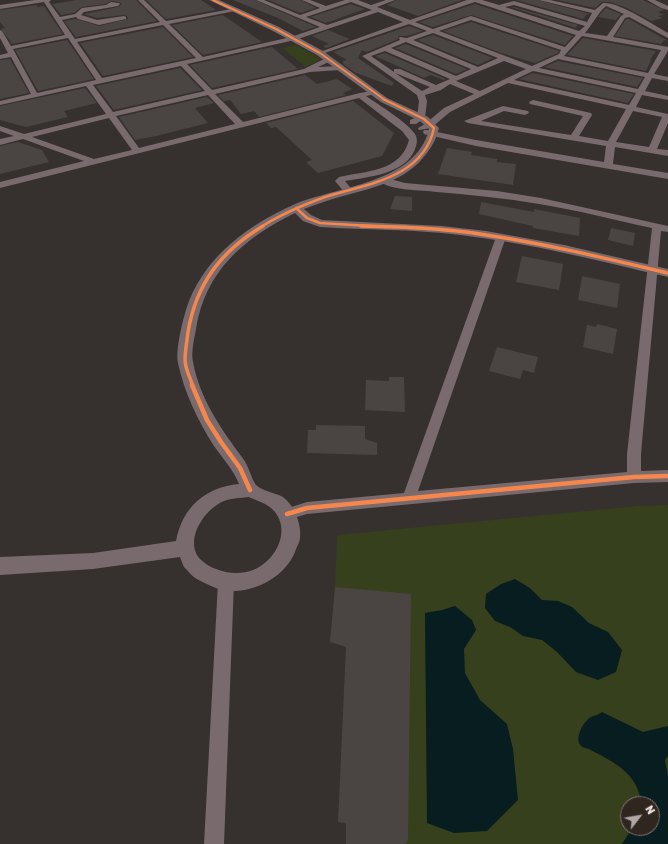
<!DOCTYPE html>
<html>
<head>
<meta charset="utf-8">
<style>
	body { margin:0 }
	#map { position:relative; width:668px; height:844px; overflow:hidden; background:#36312e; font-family:Rubik,sans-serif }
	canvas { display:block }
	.north { position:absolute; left:620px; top:796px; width:40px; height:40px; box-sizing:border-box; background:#2f2620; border:1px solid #7c746f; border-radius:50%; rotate:59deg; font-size:11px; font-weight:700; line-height:16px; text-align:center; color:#f0e9e5 }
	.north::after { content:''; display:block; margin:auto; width:14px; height:18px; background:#afa9a5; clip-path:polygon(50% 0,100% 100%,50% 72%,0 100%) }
</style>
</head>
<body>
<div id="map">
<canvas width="668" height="844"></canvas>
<div class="north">N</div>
</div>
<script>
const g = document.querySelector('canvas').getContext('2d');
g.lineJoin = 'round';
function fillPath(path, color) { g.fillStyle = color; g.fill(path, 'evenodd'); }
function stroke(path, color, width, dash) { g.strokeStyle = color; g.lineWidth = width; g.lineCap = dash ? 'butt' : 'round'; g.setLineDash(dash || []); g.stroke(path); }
fillPath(new Path2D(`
	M296,45L321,59L306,67L282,48Z
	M668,505V844H406L335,587L337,535L638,506ZM628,804H652V828H628Z`), '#36401c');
fillPath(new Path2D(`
	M515,579L530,588L542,600L558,601L572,607L589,623L608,632L622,650L616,672L598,680L576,672L557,652L542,640L523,636L510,627L495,621L485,608L486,594L501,584Z
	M455,606L472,620L476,630L464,649L465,673L480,700L507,724L513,749L518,800L487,831L454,833L427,823L425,613L442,610Z
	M602,712L643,732L668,726V756L665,760L668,776V844H622L632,828H652V804H641C639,773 613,762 589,749C584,748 581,747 579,743C576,734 585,719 593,716C597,715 598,715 602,712Z`), '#071d1f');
fillPath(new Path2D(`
	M77,0H136L157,21L76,37L64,21L76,19L99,26L128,19L127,16L124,15L97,18L84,14L118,7L122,4L119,2L111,1L106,4L82,7L74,13L61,15L52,4Z
	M146,0H201L216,10L166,19Z
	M233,0H255L316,27L303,31L278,18Z
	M268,0H301L316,8L300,13Z
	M396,0H462L418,16L387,5Z
	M516,0H538L590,14L586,15L583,19Z
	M557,0H643L664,10L658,12L664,15L658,16L663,18L651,21L627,8L610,2H602L595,8Z
	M351,4L365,9L326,23L310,17Z
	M475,4L573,36L565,45L471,15L433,27L419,22Z
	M37,5L38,7L44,6L63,34L12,44L1,29L5,28L0,22V10Z
	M511,7H514L578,25L576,28Z
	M606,8L621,14L616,20L598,17Z
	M223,15L262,42L203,55L172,25Z
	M626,19H629L668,41L664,40L661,44L615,36Z
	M471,22L559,51L558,53L535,63L501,53L443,31Z
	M409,26L423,31L407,36H399L398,39L367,52L362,50L358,58L394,83L392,86L356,73L343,64V61L347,60L333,52Z
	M163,27L193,57L103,76L80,43Z
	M328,30L350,39L326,48L323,46L329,44L312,36Z
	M433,35L493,58L478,65L417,40Z
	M583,38L656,51L650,60H651L646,71L567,55Z
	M67,40L94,79L38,91L15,50Z
	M406,44L467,69L456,74L395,48Z
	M272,47L298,69L212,88L190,65Z
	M385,53L446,79L443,80L431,75L424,78L375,56Z
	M10,59L29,93L0,99V60Z
	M558,61L643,78L637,87L544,67Z
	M180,68L202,90L114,110L96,86Z
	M533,73L634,94L628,103L519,79Z
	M305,75L317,84L337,79L352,89L343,93L346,95L259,117L254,111L241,114L230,100L224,101L218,95Z
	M85,88L97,103L64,111L68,117L26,127L0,120V106Z
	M207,97L214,103L195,108L208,123L156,136L135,140L119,117Z
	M353,101L394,133L382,156L318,173L306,162L312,160L276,127L271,128L266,123Z
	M18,142L42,150L49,162L0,174V146Z
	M447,148L472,152L471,155L497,159V162L516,164L513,185L438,174Z
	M395,196L412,197V211L390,209Z
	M481,202L534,212V209L580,218L579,236L533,228V226L479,214Z
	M611,228L635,233L633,246L608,240Z
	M522,256L563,264L559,290L516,282Z
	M582,276L620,284L617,308L578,300Z
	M597,324L617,329L613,354L583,347L587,325L596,327Z
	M497,347L538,357L534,373L523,370L520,379L489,371Z
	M389,377H404L405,412L365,410L366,380L389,381Z
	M316,425L365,426V439L377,443V455L307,453L308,430H316Z
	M335,587L411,594L408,839L406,844H346V823L338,822L346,647L330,642Z`), '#4a4543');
fillPath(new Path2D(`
	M35,0H51L49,2L60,17L75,14L82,8L106,5L111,2L119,3L120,4L118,6L84,12L81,15L97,20L124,16L126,17V19L99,25L78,19L76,17L62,20L75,39L160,22L138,0H144L166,21L237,8L238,9L235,11L169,24L203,57L291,37L320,27L256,0H264L300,15L320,8L302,0H310L326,6L345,0H358L371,5L386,0H395L377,7L410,20L467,0H482L499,5L514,1L587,22L592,13L539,0H550L595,10L603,3C618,1 654,25 668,33V38L666,37L629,17L625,18L613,37L668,47V51L654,74L668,77V81L652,78L645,91L668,96V100L642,95L636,107L668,114V123L657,149L668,150V156L615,147L613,164L668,173V179L476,146L424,134L423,132L424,130H427L476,140L604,162L606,146L468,123L464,121L503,106L528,111L529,113L525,115L504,111L481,121L571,135L583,116L530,104L529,102L533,100L591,113L592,115L579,136L608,141L626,109L508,83L450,112L431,128L419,130L418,128L425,124L444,108L474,94L450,84L441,90L425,95L427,101L425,118L416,124H410V120L417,117L419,101L417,95L362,56L400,40L399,38L400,37L407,38L427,31L409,24L322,54L317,53L403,22L378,12L295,40L187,64L212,90L304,69L328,57L332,59L331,61L318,67L340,66L344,68L340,70L310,72L215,94L243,122L360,93L376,90V94L366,96C379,105 407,122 415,134C418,139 417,144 415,149C406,174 368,177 345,181L353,191L351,193H345L335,181L339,177C365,171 401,172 409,140L402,131L359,98L0,188V182L84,161L23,139L0,145V139L14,136L0,131V126L24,134L106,114L86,86L0,105V101L31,94L11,57L0,59V55L8,53L0,38V30L2,31L11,46L65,35L44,2L0,9V5ZM351,2L372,10L327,25L306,17ZM475,2L576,35L565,47L471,16L433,29L415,22ZM514,5L585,26L579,31L505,7ZM606,6L624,14L621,16L607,36L585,33C593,24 597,14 606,6ZM471,20L561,50L559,54L532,66L439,31ZM163,25L196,58L102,78L77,42ZM433,33L498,58L478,67L413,40ZM582,36L661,50L648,73L564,56ZM68,38L96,80L37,93L13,49ZM406,42L471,69L456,76L391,48ZM385,51L450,79L436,85L400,69H394V72L371,56ZM558,59L645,77L638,89L539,68ZM504,61L526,69L480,91L456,81ZM181,66L205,91L113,112L93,85ZM533,71L636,93L629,105L514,80ZM395,73L430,87L422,91ZM208,95L235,124L139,148L116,116ZM633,111L662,117L649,147L616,142ZM109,118L132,150L94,159L32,137Z
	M647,0H655L668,6V10L661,8Z
	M383,177L405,183L497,191L541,198L668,226V232L661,231L641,454V471L668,470V482L634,483L307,514L287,520L282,518L280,514L282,510L307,502L404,493L496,237L501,234L506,237L418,491L627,472V454L652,228C614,220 577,210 539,204C505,198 471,195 437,192C423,190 388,191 378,180L380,178Z
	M226,575L232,577L234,582L224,844H204L218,582L220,577Z`), '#796a6d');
fillPath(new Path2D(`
	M209,0H219L279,27L323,51L387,98L428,117L439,128C437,137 433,145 427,153C405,183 370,188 336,198C325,201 315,205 304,209L311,215L322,220L442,226L486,231L564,245L668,269V277C599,261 530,243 460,235C413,229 366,230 320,227L303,221L295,213C244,238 205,271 196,329C194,340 191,352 193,362C200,400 222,430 244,460C249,467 251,478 256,485C261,490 274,493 281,496C293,502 302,524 300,538C300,542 296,548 295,552C284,578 254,593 226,591C220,590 214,587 209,585C200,581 193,578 187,570C183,567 182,562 180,557L93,569L0,575V557L93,553L176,541C182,508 205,487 239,484C233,469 223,459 214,446C198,421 184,392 178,363C175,349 184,314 189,301C208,254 249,225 293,205C336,186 416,184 429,129L420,121L381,102L317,55L273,31ZM249,497C255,500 265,503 271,508C295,529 274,567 246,572C236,574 226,573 216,569C210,567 204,563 199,558C184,538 206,508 224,501C232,498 241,498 249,497Z`), '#796a6d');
stroke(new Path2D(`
	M213,0L276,29L320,53L385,100`), '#f5874c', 2);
stroke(new Path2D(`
	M296,208L307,218L320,223L387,227
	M261,227C281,214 303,205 325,197C365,184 423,179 434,128L424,119L383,99`), '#f5874c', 2.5);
stroke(new Path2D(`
	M361,226C403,227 445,228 486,235C547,244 608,259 668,273
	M193,386C190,378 185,368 185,360C185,351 187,341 188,332C196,284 221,251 263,226`), '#f5874c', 3.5);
stroke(new Path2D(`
	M192,385L207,420L221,442L240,468L250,490
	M287,514L307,508L634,477L668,476`), '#f5874c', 4.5);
</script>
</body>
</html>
